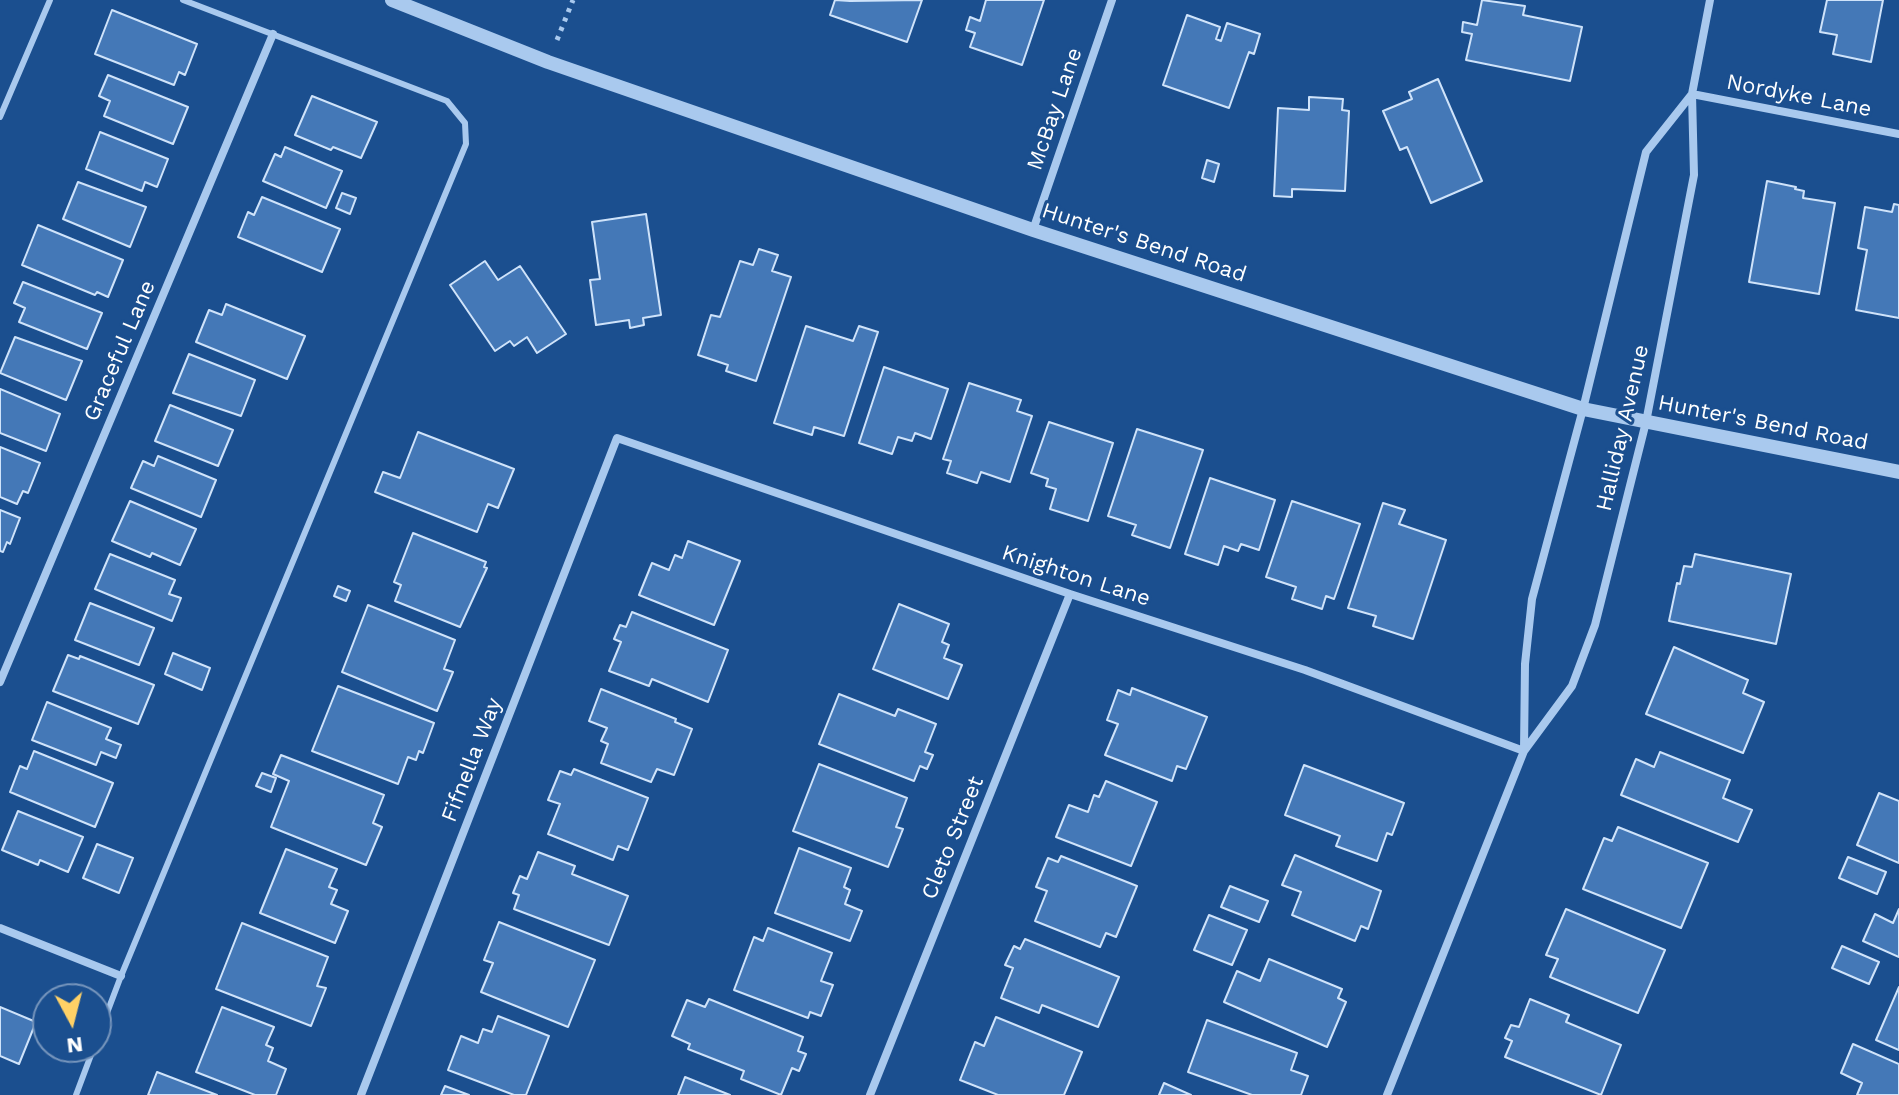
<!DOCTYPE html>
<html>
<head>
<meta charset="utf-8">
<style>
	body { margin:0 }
	#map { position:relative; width:1899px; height:1095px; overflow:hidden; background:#1b4f8f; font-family:"Work Sans",sans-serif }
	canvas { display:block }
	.north { position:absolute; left:32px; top:983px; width:80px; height:80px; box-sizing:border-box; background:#1b4f8f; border:2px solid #7695bc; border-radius:50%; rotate:173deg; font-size:22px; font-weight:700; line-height:32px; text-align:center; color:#fff }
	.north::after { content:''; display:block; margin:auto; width:28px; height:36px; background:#ffd166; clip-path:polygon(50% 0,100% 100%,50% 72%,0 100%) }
</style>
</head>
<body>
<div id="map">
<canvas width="1899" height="1095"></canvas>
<div class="north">N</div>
</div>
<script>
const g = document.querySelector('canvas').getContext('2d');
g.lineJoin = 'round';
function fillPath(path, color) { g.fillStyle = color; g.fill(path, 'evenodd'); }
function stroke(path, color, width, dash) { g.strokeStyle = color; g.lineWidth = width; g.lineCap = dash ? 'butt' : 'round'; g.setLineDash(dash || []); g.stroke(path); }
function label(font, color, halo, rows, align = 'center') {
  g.font = font + ' "Work Sans",sans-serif'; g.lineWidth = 6; g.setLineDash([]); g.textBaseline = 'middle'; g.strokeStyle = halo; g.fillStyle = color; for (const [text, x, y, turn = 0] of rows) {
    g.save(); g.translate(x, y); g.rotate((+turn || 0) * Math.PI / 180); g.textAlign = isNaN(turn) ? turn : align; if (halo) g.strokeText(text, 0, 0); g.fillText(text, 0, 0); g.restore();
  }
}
const building = new Path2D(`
	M835,0L850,1L922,0L907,42L830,15Z
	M986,0H1044L1022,65L970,47L975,33L966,30L970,17L980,21Z
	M1482,0L1525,6L1523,15L1582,27L1570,81L1466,60L1472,34L1462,32L1463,22L1477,25Z
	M1827,0H1883L1871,62L1833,54L1837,35L1820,32Z
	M112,10L197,44L185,75L179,72L174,85L95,54Z
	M1187,15L1220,27L1216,39L1221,41L1227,23L1260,34L1254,54L1249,52L1229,108L1163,85Z
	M108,75L188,107L173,144L104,116L110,101L99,96Z
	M1438,79L1482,181L1431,203L1407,147L1400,150L1383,111L1412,99L1409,92Z
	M312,96L377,122L361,158L333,147L331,150L295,135Z
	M1309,97L1343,99L1342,110L1349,111L1345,191L1292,189V197L1274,196L1278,108L1309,110Z
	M100,132L168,159L157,187L145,182L142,191L86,169Z
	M285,147L342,171L326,208L263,181L275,154L281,157Z
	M1207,160L1219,164L1214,182L1202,178Z
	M1767,181L1796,187L1795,189L1804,191L1803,198L1835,203L1819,294L1749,282Z
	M78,182L146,207L130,247L63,219Z
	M342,193L356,198L350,214L336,208Z
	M262,197L340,229L322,272L238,237L248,212L254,215Z
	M1894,204L1899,205V318L1856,310L1867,250L1858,248L1865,207L1892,212Z
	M646,214L661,315L643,318L644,325L630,328L629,320L596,325L590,280L600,279L592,222Z
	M38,225L123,260L108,297L97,292L95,295L22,265Z
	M759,249L778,255L772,271L791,277L756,381L726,371L728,365L698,355L711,315L720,317L740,261L753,265Z
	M485,261L498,280L520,266L566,334L537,353L527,337L514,346L510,341L495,351L450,285Z
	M23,282L102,313L87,349L19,322L25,308L14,303Z
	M226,304L305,336L287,379L196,342L209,310L222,315Z
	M806,326L853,341L859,326L878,332L844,436L814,427L812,435L774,423Z
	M15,337L82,361L66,400L0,373Z
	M189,354L255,380L241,416L173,393Z
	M884,367L948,389L931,439L915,433L912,441L898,437L892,454L859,443Z
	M969,383L1021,400L1017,411L1032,416L1010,482L981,472L977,483L947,473L951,461L943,459Z
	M0,389L60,414L46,451L0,433Z
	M170,405L233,430L218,466L155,441Z
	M1049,422L1113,443L1088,521L1050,509L1056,489L1046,486L1048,479L1031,473Z
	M1137,429L1203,450L1170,548L1132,535L1136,525L1108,516Z
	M418,432L514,469L498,508L488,504L477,532L375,492L383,472L400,478Z
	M0,447L40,463L28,493L23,491L17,504L0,497Z
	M158,456L216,480L201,517L131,488L143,461L154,466Z
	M1210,478L1275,500L1259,550L1241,544L1238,551L1224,546L1218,565L1185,554Z
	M130,501L196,529L180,565L152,553L150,557L112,541Z
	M1292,501L1360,524L1334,599L1326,596L1322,609L1292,599L1296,587L1266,577Z
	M1383,503L1405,510L1399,524L1446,540L1413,639L1373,626L1376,616L1348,608Z
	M0,510L20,518L10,544L7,542L3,552L0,551Z
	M413,533L486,562L484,567L487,568L460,627L395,601L401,585L394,582Z
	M688,541L740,561L714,625L639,595L652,563L669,570L675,555L682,558Z
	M110,554L175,580L169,594L181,598L172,621L95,589Z
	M1695,554L1791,574L1776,644L1669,621L1677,583L1680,584L1684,566L1692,567Z
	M338,586L350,591L346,601L334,596Z
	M90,603L154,628L139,665L75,640Z
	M899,604L949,624L942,642L949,645L944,658L962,665L948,699L873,669Z
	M368,605L455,640L444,669L453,672L437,711L342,672Z
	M632,612L728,650L708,702L652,679L649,686L609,671L621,642L614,639L620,625L626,627Z
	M1674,647L1748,680L1743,693L1764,702L1743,753L1646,714Z
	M173,653L210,668L202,690L165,674Z
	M68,655L79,659L80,656L154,685L138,724L53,691Z
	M338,686L434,723L423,753L419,751L416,760L408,757L398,784L312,751Z
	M1132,688L1207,717L1186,769L1177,766L1172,781L1105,755L1118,724L1107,720L1118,690L1130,695Z
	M601,689L676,719L675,722L692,729L674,775L657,769L651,782L601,763L608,744L601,741L607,728L589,721Z
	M839,694L895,716L898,709L936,724L925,752L933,755L927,769L920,766L914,781L819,744Z
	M47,702L111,728L106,739L121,745L116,758L101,752L96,765L32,740Z
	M34,751L113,783L95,827L10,792L20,766L27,769Z
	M1660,752L1730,780L1723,798L1752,810L1738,842L1621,795L1636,759L1654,767Z
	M281,755L384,795L373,823L382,827L366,865L271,827L289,781L273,774Z
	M819,764L907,798L896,827L903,829L888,867L793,831Z
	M1304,765L1404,803L1392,835L1387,833L1377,861L1336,846L1340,836L1285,815Z
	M574,769L648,798L628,850L618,846L613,860L548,834L560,804L548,800L560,771L571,775Z
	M262,773L276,778L271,792L256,786Z
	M1106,781L1157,802L1131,866L1056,837L1069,805L1088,812L1094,795L1099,797Z
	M1879,793L1899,801V863L1857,845Z
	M18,811L83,837L68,872L40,860L38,865L2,850Z
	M1618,827L1708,863L1681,928L1583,889L1604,838L1612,841Z
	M97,844L133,858L119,893L83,878Z
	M799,848L851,868L844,887L850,890L845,904L862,911L850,941L775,913Z
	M286,849L337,869L329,887L337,890L331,904L348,911L335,943L260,913Z
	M538,852L575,866L572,874L628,896L609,945L514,909L519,895L513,893L520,876L527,879Z
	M1295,855L1381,891L1368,929L1361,926L1355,941L1292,915L1301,892L1282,885Z
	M1061,856L1137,886L1116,937L1106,933L1100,947L1035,921L1047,891L1036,887L1048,858L1058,862Z
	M1848,857L1886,872L1877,894L1839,878Z
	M1230,886L1268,901L1259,922L1221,907Z
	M1566,909L1665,950L1638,1013L1550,977L1558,959L1546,955Z
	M1899,909V957L1863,941L1875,914L1893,923Z
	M1209,915L1247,930L1232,965L1194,950Z
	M499,922L595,960L568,1027L481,992L493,963L484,960Z
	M242,923L328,957L317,986L326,988L311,1026L216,989Z
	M768,928L832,953L821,981L833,985L821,1016L810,1012L808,1018L734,990L754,937L763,941Z
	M1025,939L1119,977L1098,1027L1042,1005L1039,1013L1001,998L1013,968L1005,965L1014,946L1020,949Z
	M1842,946L1879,962L1869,984L1832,968Z
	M1269,959L1342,989L1338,998L1346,1002L1327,1047L1224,1002L1237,971L1260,981Z
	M1899,987V1050L1876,1040Z
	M709,999L803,1037L798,1051L806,1054L799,1071L792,1068L781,1095L741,1079L744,1071L688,1049L690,1044L672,1036L687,1000L705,1007Z
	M1530,999L1569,1015L1566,1022L1621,1045L1601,1095L1505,1057L1512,1041L1505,1038L1511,1025L1519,1027Z
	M0,1007L36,1022L19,1064L0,1056Z
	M222,1007L274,1027L266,1045L273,1048L268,1061L286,1069L276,1095H255L196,1072Z
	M498,1016L549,1036L526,1095H514L448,1070L461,1036L478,1043L483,1029L492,1032Z
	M996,1017L1082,1052L1064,1095H998L960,1080L975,1042L984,1046Z
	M1207,1020L1297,1053L1291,1070L1308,1076L1301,1095H1252L1188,1072Z
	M1853,1044L1899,1064V1095H1857L1862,1083L1841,1073Z
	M157,1072L217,1095H148Z
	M685,1077L730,1095H678Z
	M1164,1083L1191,1095H1159Z
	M445,1086L469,1095H441Z`);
fillPath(building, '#4478b7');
stroke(building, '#cfe3fa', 2);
stroke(new Path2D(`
	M557,40L573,0`), '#a9c9ee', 5, [4, 6]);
stroke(new Path2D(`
	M0,117L50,0
	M96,1042L121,976L466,144L465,123L447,101L183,0
	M76,1095L94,1047`), '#a9c9ee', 6);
stroke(new Path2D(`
	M1692,94L1899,134
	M1033,230L1112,0
	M0,682L273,34
	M1524,750L1525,664L1532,599L1583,409L1646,152L1692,94
	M0,928L121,976
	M361,1095L617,438L1070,594L1305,670L1524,751
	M870,1095L1070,594
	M1387,1095L1524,751L1572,686L1595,625L1646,422L1694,175L1692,94L1710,0`), '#a9c9ee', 8);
stroke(new Path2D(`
	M392,0L548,62L1033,230L1583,409L1899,472`), '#a9c9ee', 14);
label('22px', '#fff', '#1b4f8f', [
	["Nordyke Lane",1799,96,11],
	["McBay Lane",1055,109,-71],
	["Hunter's Bend Road",1144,243,18],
	["Graceful Lane",120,351,-67],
	["Hunter's Bend Road",1763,423,11],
	["Halliday Avenue",1623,428,-77],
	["Knighton Lane",1076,576,18],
	["Fifnella Way",472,760,-69],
	["Cleto Street",953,838,-68]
]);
</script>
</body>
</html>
